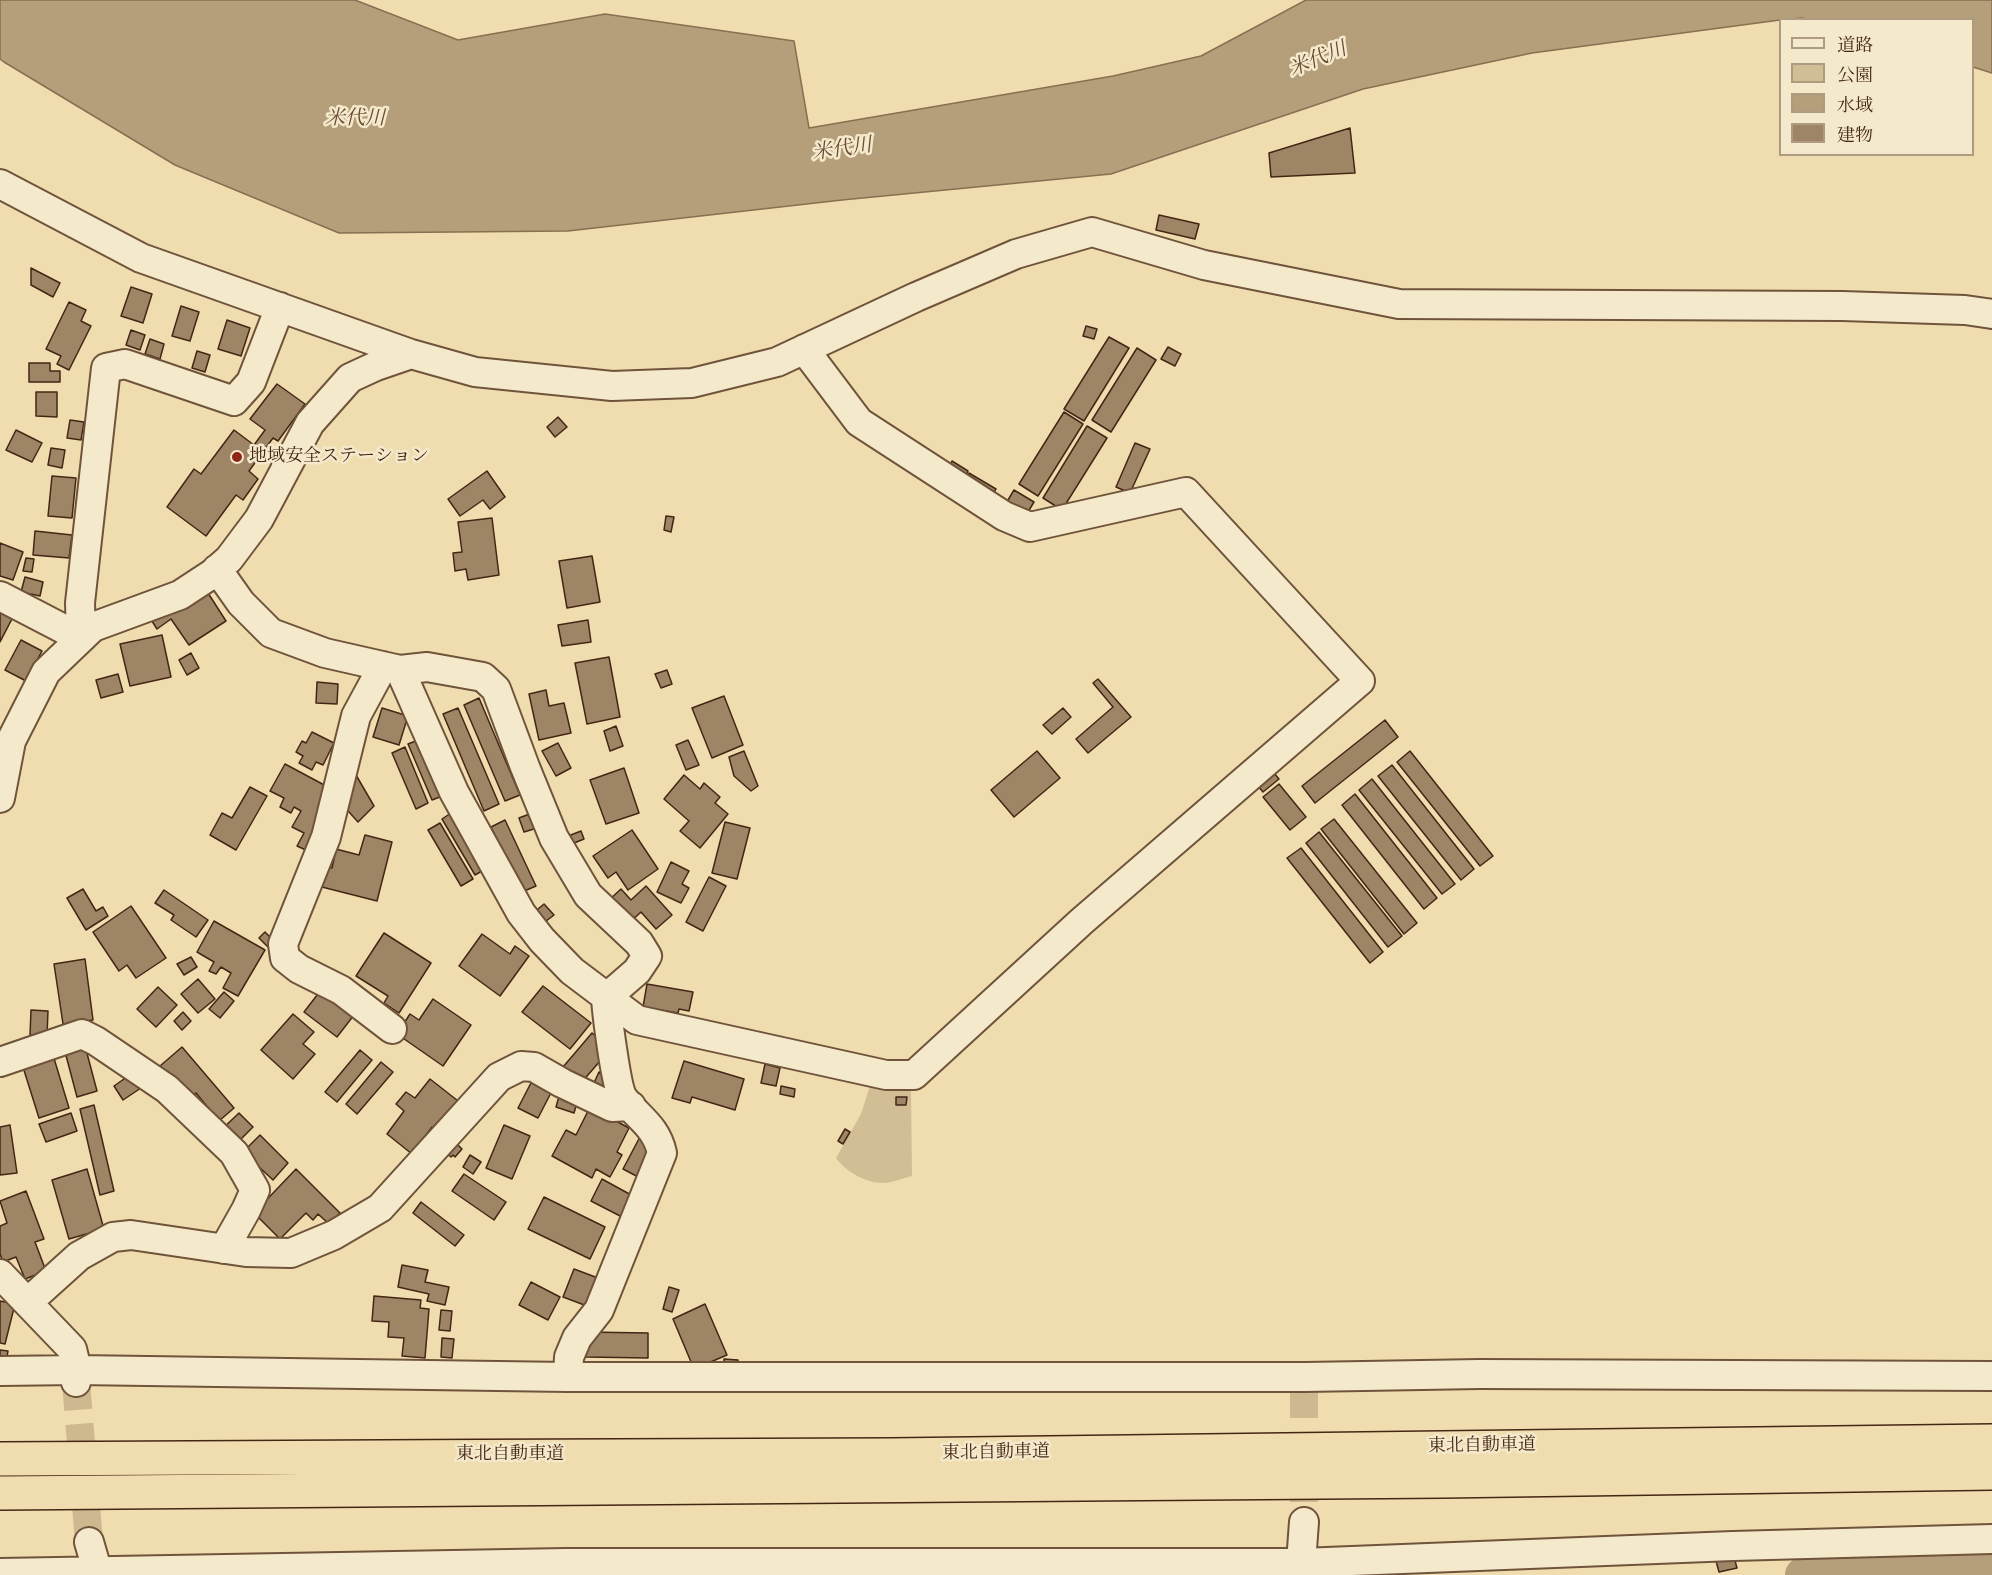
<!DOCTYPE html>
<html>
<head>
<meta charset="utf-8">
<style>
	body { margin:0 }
	#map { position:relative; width:1992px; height:1575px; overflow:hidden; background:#efddaf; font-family:"Libre Bodoni","Noto Serif JP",serif }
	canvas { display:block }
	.legend { position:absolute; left:1779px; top:18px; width:195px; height:138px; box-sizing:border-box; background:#f5e9cb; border:2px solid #ae9b82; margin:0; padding:8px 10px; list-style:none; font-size:18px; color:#442614 }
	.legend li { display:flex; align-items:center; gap:12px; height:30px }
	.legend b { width:30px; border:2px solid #ae9b82 }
</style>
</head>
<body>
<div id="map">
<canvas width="1992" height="1575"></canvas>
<ul class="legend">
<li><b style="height:8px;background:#f5e9cb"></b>道路</li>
<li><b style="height:16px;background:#d2be95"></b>公園</li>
<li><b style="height:16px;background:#b59f7a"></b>水域</li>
<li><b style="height:16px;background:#9d8565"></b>建物</li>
</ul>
</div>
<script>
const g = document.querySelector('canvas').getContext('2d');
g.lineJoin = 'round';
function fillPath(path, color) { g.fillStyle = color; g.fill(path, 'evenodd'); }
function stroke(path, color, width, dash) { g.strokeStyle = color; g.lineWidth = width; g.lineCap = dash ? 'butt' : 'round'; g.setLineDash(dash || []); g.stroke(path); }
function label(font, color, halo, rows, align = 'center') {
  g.font = font + ' "Libre Bodoni","Noto Serif JP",serif'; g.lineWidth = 5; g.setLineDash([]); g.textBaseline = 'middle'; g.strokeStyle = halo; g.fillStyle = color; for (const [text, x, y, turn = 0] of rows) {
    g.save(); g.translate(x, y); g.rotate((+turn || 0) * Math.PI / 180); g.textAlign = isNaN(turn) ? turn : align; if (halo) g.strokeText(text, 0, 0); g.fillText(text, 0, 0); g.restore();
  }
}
fillPath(new Path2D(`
	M873,1076L911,1089L912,1176C903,1178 892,1183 883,1183C866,1183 846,1172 836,1158L861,1114Z`), '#d2be95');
const water = new Path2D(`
	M0,0H355L458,40L605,14L794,41L809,128L1113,76L1201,56L1306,0H1992V73L1973,67L1972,20H1809L1802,18L1780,20L1532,53L1363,89L1111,174L842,200L568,231L339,233L175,165L4,62L0,59Z`);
fillPath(water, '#b59f7a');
stroke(water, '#886f51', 1.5);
stroke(new Path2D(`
	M1803,1575L1893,1565L1992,1563`), '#b59f7a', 36);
const building = new Path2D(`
	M1350,128L1355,173L1271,177L1269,153Z
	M1159,215L1199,224L1195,239L1156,230Z
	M31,268L60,283L53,297L31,285Z
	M131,287L152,294L143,323L121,316Z
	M69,302L86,310L81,321L91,326L69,370L57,364L61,356L46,349Z
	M181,306L199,312L190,341L172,336Z
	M227,320L250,328L241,356L218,349Z
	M1086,326L1097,329L1094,339L1083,336Z
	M131,330L145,335L140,350L126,345Z
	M1109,337L1129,348L1084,421L1064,409Z
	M150,339L164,344L160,359L145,354Z
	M1168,347L1181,354L1175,366L1161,359Z
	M1137,348L1156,360L1111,432L1092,420Z
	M197,351L210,355L205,372L192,368Z
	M29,363H50V371H60V382H29Z
	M277,384L305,404L278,441L273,438L249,471L258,479L243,500L236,495L206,536L167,507L194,469L201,474L234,430L254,445L265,430L250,419Z
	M36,392H57V417L36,416Z
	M1064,412L1083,424L1038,496L1019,484Z
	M558,417L567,427L555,437L547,427Z
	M70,420L84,422L81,440L67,438Z
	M1087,426L1107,438L1062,510L1043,498Z
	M16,430L42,443L32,462L6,450Z
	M1135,443L1150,449L1130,493L1116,487Z
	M51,448L65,450L62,468L48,465Z
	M952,461L968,471L965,477L949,467Z
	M487,471L505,497L490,509L483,500L460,516L448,499Z
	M969,473L996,489L991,498L964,482Z
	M52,476L76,478L72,518L48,516Z
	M1014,490L1034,502L1025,517L1005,505Z
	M666,516L674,517L671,532L664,530Z
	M492,518L499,575L468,580L466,569L455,571L453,553L462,552L458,522Z
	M35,531L72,535L69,558L33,555Z
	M0,543L23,552L13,580L0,576Z
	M592,556L600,602L567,608L559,561Z
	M26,558L34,559L32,572L23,571Z
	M25,577L43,582L40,596L21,592Z
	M208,593L226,621L189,645L171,619L157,629L150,618Z
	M0,611L13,617L0,642Z
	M588,620L591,642L562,646L558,625Z
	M162,635L171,677L130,686L120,644Z
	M21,640L42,651L26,681L5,670Z
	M191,653L199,668L187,675L179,660Z
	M609,657L620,717L587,724L575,663Z
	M667,670L672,684L661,688L655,674Z
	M118,674L123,692L101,698L96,680Z
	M1098,679L1131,717L1088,753L1076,739L1113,707L1093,683Z
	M317,682L338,684L337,704L316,703Z
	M546,690L549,706L564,703L571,733L539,740L529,694Z
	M724,696L743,745L712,758L692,708Z
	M479,698L520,795L505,801L464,705Z
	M382,708L408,716L399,745L373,737Z
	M458,708L499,804L484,811L443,714Z
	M1063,708L1071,717L1052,734L1043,725Z
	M1385,720L1398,737L1315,803L1302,786Z
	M616,726L623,746L610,751L604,731Z
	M312,732L334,743L323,765L316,762L312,770L299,763L303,756L296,752L302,741L306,743Z
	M421,739L445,795L432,800L408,744Z
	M688,740L699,765L686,770L676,745Z
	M558,743L571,768L556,776L542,751Z
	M405,747L428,803L416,809L392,753Z
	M744,751L758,786L751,791L734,776L729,757Z
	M1037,751L1060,778L1014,817L991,790Z
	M1410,751L1493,856L1480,866L1397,762Z
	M285,764L328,787L308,851L297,846L304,833L292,827L301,811L294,807L291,813L280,807L284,798L270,791Z
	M1392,765L1474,869L1461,880L1378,776Z
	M1268,766L1279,779L1263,792L1252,779Z
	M624,768L639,813L606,824L590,780Z
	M356,775L374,806L358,822L341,803Z
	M684,775L700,789L704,783L720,797L715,803L728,814L700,848L680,831L689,821L664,799Z
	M1372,779L1455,884L1442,894L1359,790Z
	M1279,784L1306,817L1290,830L1263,797Z
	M250,787L267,796L236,850L210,835L222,813L232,818Z
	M1355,794L1437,898L1424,909L1342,805Z
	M454,811L487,868L475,875L442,819Z
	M532,813L537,828L524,832L519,818Z
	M1334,819L1417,923L1404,934L1321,829Z
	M505,820L536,886L522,892L491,827Z
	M725,822L750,828L737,879L712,873Z
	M440,823L473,879L461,886L428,830Z
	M632,830L658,869L628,890L616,872L608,878L593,856Z
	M581,831L584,839L567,846L563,838Z
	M1319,832L1402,936L1388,947L1306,843Z
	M365,835L392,842L377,901L318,886L323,865L332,868L336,849L359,855Z
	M1301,848L1383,952L1370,963L1287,858Z
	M671,862L689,871L682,884L689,888L681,903L657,892Z
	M709,877L726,886L703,931L686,922Z
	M646,886L672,915L656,929L641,912L629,923L609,900L621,889L631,900Z
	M83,889L96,911L103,907L108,916L86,930L67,898Z
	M164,890L208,920L196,937L171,920L174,915L155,903Z
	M544,904L554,915L541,925L532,914Z
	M131,906L166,958L136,978L127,965L119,971L93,932Z
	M214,921L265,950L238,996L223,988L231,973L221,967L216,974L209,971L214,962L197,952Z
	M265,932L278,945L272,951L259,938Z
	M384,933L431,963L399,1013L384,1003L388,996L356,976Z
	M482,934L510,954L515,946L529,956L500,996L459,966Z
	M191,957L197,967L184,975L177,964Z
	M85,959L93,1020L63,1024L54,964Z
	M198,979L215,999L198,1013L181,994Z
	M647,984L693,992L689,1011L679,1009L678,1013L643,1007Z
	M543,986L591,1023L570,1049L522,1012Z
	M158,987L177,1005L156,1027L137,1009Z
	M321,990L354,1015L337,1037L304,1012Z
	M224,992L234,1001L220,1018L209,1009Z
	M433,999L471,1025L443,1066L397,1034L410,1014L419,1020Z
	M31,1010L48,1011L47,1036L30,1035Z
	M183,1012L191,1021L182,1030L174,1021Z
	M293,1014L314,1032L303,1044L315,1054L293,1079L261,1050Z
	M592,1033L601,1041L607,1053L581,1083L563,1067Z
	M84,1042L97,1091L77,1097L64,1048Z
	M182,1047L234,1108L219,1121L196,1093L188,1100L160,1066Z
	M360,1050L372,1060L337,1102L325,1092Z
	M53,1055L69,1108L39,1118L22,1064Z
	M684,1061L744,1079L735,1110L692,1097L690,1103L672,1098Z
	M381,1062L393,1072L357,1114L346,1104Z
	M765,1064L780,1068L776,1086L761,1083Z
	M134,1072L144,1086L123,1100L114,1086Z
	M599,1072L616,1080L610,1093L593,1085Z
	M430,1079L462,1104L439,1133L432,1127L412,1154L387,1134L404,1111L396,1104L406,1092L415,1098Z
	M533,1079L553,1089L538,1118L518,1108Z
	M781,1086L795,1089L794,1097L780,1094Z
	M561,1089L579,1096L574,1113L556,1107Z
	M896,1097H907L906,1105H896Z
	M94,1105L114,1191L100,1195L80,1109Z
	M590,1107L629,1128L617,1152L622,1155L610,1177L596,1169L592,1178L552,1156L566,1130L576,1135Z
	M71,1113L77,1131L46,1142L39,1124Z
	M239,1113L253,1127L234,1146L220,1131Z
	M10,1125L17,1173L0,1175V1127Z
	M504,1125L530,1136L512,1179L486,1168Z
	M845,1129L850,1132L843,1144L838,1141Z
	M642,1133L656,1140L644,1180L623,1169Z
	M260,1135L288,1163L273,1180L243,1152Z
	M455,1142L462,1149L455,1157L453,1155L451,1157L447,1154Z
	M470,1155L481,1162L473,1174L463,1167Z
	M87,1169L104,1229L69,1239L52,1180Z
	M296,1169L340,1213L329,1224L318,1214L313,1220L306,1213L280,1239L254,1213Z
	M464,1174L506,1202L494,1220L452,1191Z
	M602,1179L633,1196L622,1217L591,1201Z
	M26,1191L44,1239L35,1242L46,1271L25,1279L16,1257L3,1262L0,1254V1226L7,1223L0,1201Z
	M544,1197L605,1227L590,1259L528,1229Z
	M421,1202L464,1235L455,1246L413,1213Z
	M402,1265L428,1270L425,1282L449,1287L445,1305L427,1301L429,1294L398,1287Z
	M574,1269L606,1281L595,1309L563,1297Z
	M531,1282L560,1297L548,1320L519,1305Z
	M669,1287L679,1290L672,1312L663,1309Z
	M374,1296L421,1300L420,1308L429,1309L425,1358L402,1356L404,1338L388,1337L389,1322L372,1321Z
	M0,1301L15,1304L5,1344L0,1343Z
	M705,1304L727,1355L694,1369L673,1319Z
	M441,1310L452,1311L450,1331L439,1330Z
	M587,1332L648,1333V1358L586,1357Z
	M442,1338L454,1339L452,1358L441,1357Z
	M0,1350L8,1351L6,1363L0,1362Z
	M724,1359L738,1360L737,1369L724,1368Z
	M1734,1557L1737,1568L1719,1572L1716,1561Z`);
fillPath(building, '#9d8565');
stroke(building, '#442614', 1.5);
stroke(new Path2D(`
	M76,1382L89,1542
	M1304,1390V1522`), '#cdb890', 28, [28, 14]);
const minor = new Path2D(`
	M0,184L141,258L411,354L475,372L612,386L692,383L777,362L916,297L1016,254L1092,232L1204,265L1399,304L1842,306L1965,310L1992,314
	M217,569L241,603L271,633L325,653L400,670L427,667L483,677L496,689L525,767L554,838L588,895L639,943L647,956L637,971L606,998C607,1014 616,1087 623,1098C639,1119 656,1126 662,1153L599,1310L577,1338L569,1357L568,1377
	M0,596L81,638L80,603L106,368L125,364L234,401L251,382L280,307
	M383,666L356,716L326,837L283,944L285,958L299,969L341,990L392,1029
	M400,670L454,792L521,913L542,940L572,971L637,1020L886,1075H914L1082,921L1360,681L1186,492L1030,527L1004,516L859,422L804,349
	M0,798L11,741L46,672L93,627L180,595L212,574L229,559L259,519L310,423L350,378L376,366L411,354
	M0,1062L82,1034L96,1041L167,1089L234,1153L255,1190L246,1210L224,1249
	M0,1274L72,1349L77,1370L76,1382
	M28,1302L79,1256L113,1237L131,1235L246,1252L291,1253L334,1235L380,1208L499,1077L521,1066L534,1067L562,1083L612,1107L631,1106
	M0,1371L77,1370L568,1377H1305L1480,1374L1992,1376
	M89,1542L98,1573
	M1301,1563L1304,1522
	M0,1573L565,1563H1301L1733,1546L1992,1539`);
const highway = new Path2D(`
	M0,1459C297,1455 594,1458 891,1455C1258,1451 1625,1445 1992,1441
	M0,1493L1443,1481L1992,1473`);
stroke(minor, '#6f543b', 32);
stroke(highway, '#442614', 36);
stroke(minor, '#f5e9cb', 28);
stroke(highway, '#efddaf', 33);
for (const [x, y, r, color] of [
	[237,457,6,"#8f2418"]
]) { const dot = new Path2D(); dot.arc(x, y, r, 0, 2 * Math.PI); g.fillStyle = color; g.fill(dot); stroke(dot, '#f5e9cb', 2); }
label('18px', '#442614', '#f5e9cb', [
	["地域安全ステーション",249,457]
], 'left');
label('18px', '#442614', '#f5e9cb', [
	["東北自動車道",1482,1446,-1],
	["東北自動車道",996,1453,-1],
	["東北自動車道",510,1455]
]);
label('italic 20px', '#664a33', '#f5e9cb', [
	["米代川",1318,60,-22],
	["米代川",355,119],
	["米代川",842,150,-8]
]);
</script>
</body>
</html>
